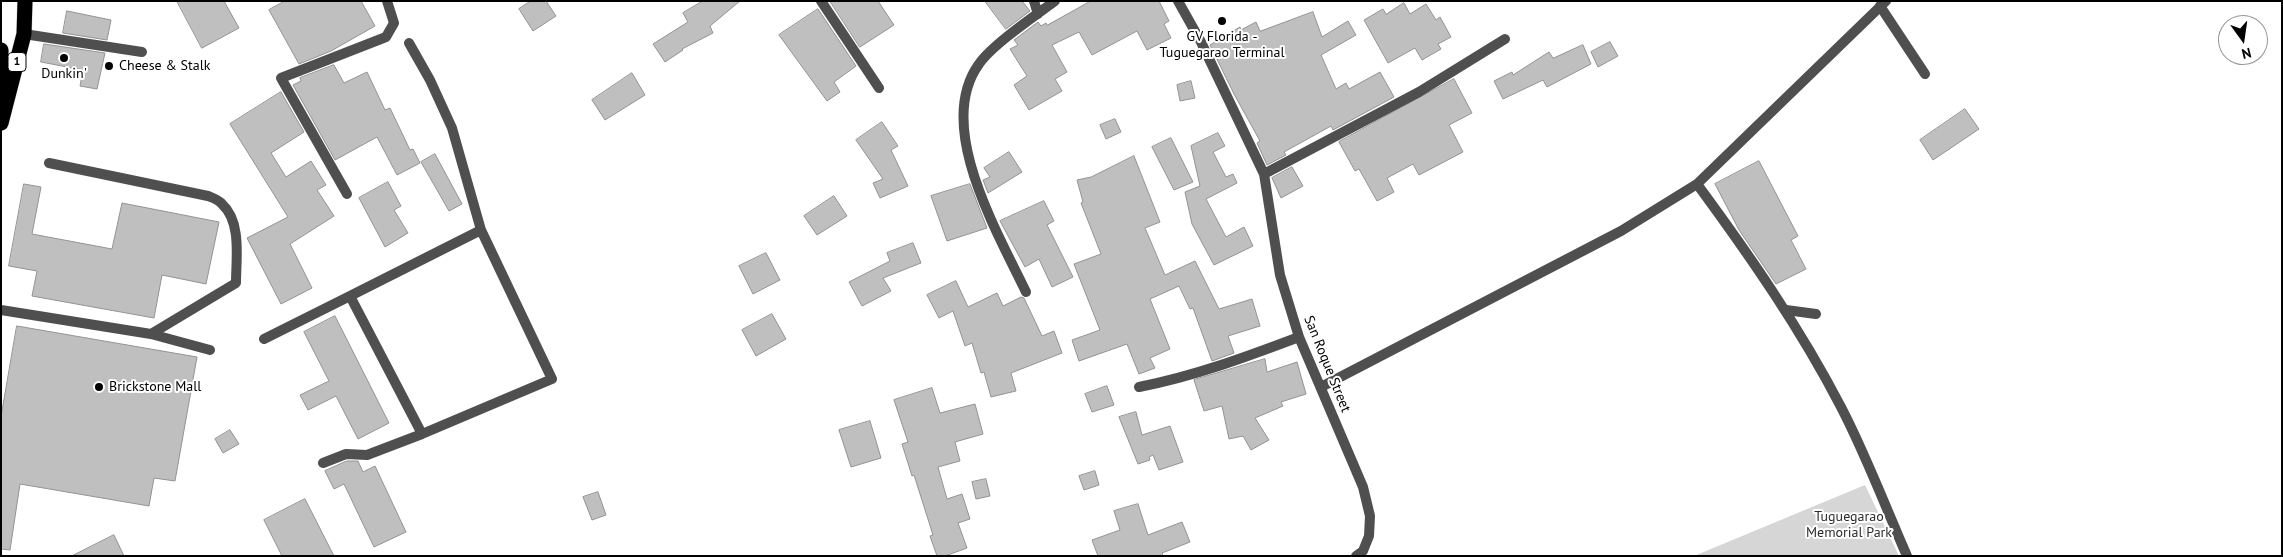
<!DOCTYPE html>
<html>
<head>
<meta charset="utf-8">
<style>
	body { margin:0 }
	#map { position:relative; width:2283px; height:557px; overflow:hidden; background:#fff; font-family:"PT Sans",sans-serif }
	canvas { display:block }
	.frame { position:absolute; inset:0; border:2px solid #000; pointer-events:none }
	.north { position:absolute; left:2218px; top:15px; width:50px; height:50px; box-sizing:border-box; background:#fff; border:1px solid #999; border-radius:50%; rotate:166deg; font-size:14px; font-weight:700; line-height:20px; text-align:center; color:#000 }
	.north::after { content:''; display:block; margin:auto; width:18px; height:22px; background:#000; clip-path:polygon(50% 0,100% 100%,50% 72%,0 100%) }
</style>
</head>
<body>
<div id="map">
<canvas width="2283" height="557"></canvas>
<div class="frame"></div>
<div class="north">N</div>
</div>
<script>
const g = document.querySelector('canvas').getContext('2d');
g.lineJoin = 'round';
function fillPath(path, color) { g.fillStyle = color; g.fill(path, 'evenodd'); }
function stroke(path, color, width, dash) { g.strokeStyle = color; g.lineWidth = width; g.lineCap = dash ? 'butt' : 'round'; g.setLineDash(dash || []); g.stroke(path); }
function label(font, color, halo, rows, align = 'center') {
  g.font = font + ' "PT Sans",sans-serif'; g.lineWidth = 4; g.setLineDash([]); g.textBaseline = 'middle'; g.strokeStyle = halo; g.fillStyle = color; for (const [text, x, y, turn = 0] of rows) {
    g.save(); g.translate(x, y); g.rotate((+turn || 0) * Math.PI / 180); g.textAlign = isNaN(turn) ? turn : align; if (halo) g.strokeText(text, 0, 0); g.fillText(text, 0, 0); g.restore();
  }
}
fillPath(new Path2D(`
	M1865,485L1899,556H1694Z`), '#d6d6d6');
const building = new Path2D(`
	M177,1H224L239,28L202,48Z
	M285,1H361L375,26L331,51L299,64L269,10Z
	M531,1H546L556,16L533,31L519,9Z
	M703,1H740L710,26L713,33L682,49L683,50L665,62L653,44L688,22L683,13Z
	M830,1H878L894,25L860,47Z
	M985,1H1022L1030,11L1006,29Z
	M1091,1H1159L1169,21L1164,24L1171,38L1147,50L1137,31L1092,55L1079,32L1052,45L1067,72L1055,79L1062,91L1029,110L1014,85L1027,76L1010,49L1018,45L1014,40L1038,22L1041,26L1046,23L1047,25Z
	M1404,3L1410,14L1426,4L1436,20L1440,17L1451,37L1438,44L1441,49L1422,60L1415,48L1388,63L1364,20L1383,9L1386,14Z
	M818,9L856,66L834,82L840,92L827,101L779,35Z
	M67,11L111,20L107,40L63,33Z
	M1313,12L1322,37L1348,21L1356,35L1321,55L1336,89L1346,83L1349,89L1380,72L1394,97L1333,130L1331,126L1284,152L1286,155L1267,165L1257,143L1260,141L1234,94L1210,45L1240,27L1241,30L1256,22L1260,31Z
	M1610,42L1618,56L1598,67L1591,52Z
	M44,44L105,53L97,89L80,86L83,70L41,62Z
	M1583,45L1591,64L1547,87L1543,80L1503,99L1494,81L1512,72L1513,75L1549,52L1553,58Z
	M334,65L344,83L367,72L385,110L390,108L410,150L413,149L420,163L397,175L377,137L335,160L293,85L301,81L300,78Z
	M632,73L645,95L605,120L592,100Z
	M1454,79L1472,113L1449,125L1463,152L1419,175L1413,164L1387,178L1394,192L1377,201L1359,169L1355,171L1339,142Z
	M1191,81L1195,98L1180,101L1177,85Z
	M281,92L304,132L271,153L286,177L311,161L326,185L317,190L334,216L290,244L312,288L281,304L247,238L288,217L230,124Z
	M1965,109L1979,129L1933,160L1920,140Z
	M1115,119L1121,132L1106,139L1100,125Z
	M882,122L898,146L891,150L908,186L880,198L873,183L883,179L856,140Z
	M1218,133L1225,146L1213,152L1226,177L1233,174L1237,183L1206,199L1226,237L1244,227L1253,246L1214,265L1192,224L1185,192L1200,186L1191,146Z
	M1171,138L1193,182L1174,190L1152,147Z
	M1009,152L1022,172L988,193L983,180L990,177L984,168Z
	M435,154L462,204L449,211L421,162Z
	M1134,156L1160,222L1145,228L1165,275L1195,261L1219,309L1252,299L1260,326L1228,336L1234,353L1212,361L1193,308L1190,309L1179,286L1150,299L1170,349L1150,358L1155,368L1139,374L1127,344L1079,361L1072,340L1100,330L1074,264L1101,254L1081,203L1083,202L1077,180L1091,177Z
	M1759,161L1798,236L1791,240L1806,269L1776,284L1739,230L1715,184Z
	M1292,167L1303,186L1281,198L1272,178Z
	M388,182L401,206L394,210L408,233L385,247L359,198Z
	M24,184L41,187L32,234L112,249L122,203L219,222L206,284L162,275L154,318L32,296L37,271L9,266Z
	M970,184L987,228L947,241L931,196Z
	M834,196L847,216L817,235L804,216Z
	M1044,201L1054,221L1047,225L1073,277L1052,287L1039,259L1025,267L1000,221Z
	M913,243L921,263L883,278L891,291L862,306L849,282L890,261L887,253Z
	M766,253L780,280L753,294L739,266Z
	M956,281L968,307L997,293L1003,306L1021,297L1024,298L1042,336L1054,331L1062,353L1011,373L1016,391L991,397L984,372L981,373L972,343L965,346L953,311L939,318L927,295Z
	M772,314L786,339L756,356L742,330Z
	M335,316L389,423L358,439L336,396L308,410L300,395L329,381L304,332Z
	M17,326L197,357L175,481L154,478L149,506L20,484L10,550L1,549V417Z
	M1265,359L1267,372L1297,362L1306,394L1281,402L1283,406L1255,418L1269,440L1251,450L1243,436L1229,439L1222,406L1204,411L1194,380Z
	M1107,386L1114,405L1092,412L1085,394Z
	M932,388L940,413L975,404L983,434L955,442L960,461L938,467L947,499L962,494L970,519L958,523L967,548L945,556H937L930,536L933,535L914,475L912,476L902,444L908,442L894,400Z
	M1136,412L1142,435L1170,426L1183,462L1159,470L1153,455L1149,457L1150,460L1138,464L1119,417Z
	M870,421L881,458L851,467L839,430Z
	M230,430L239,444L223,453L215,439Z
	M347,461H358L363,472L375,466L406,532L374,547L344,484L334,489L325,471Z
	M1095,471L1099,485L1084,490L1079,476Z
	M986,479L990,496L976,499L972,482Z
	M598,492L606,515L592,520L583,497Z
	M305,499L334,556H282L264,520Z
	M1138,504L1148,535L1182,522L1190,542L1162,553L1163,556H1098L1092,540L1120,530L1114,511Z
	M114,535L124,556H72Z`);
fillPath(building, '#bfbfbf');
stroke(building, '#939393', 1);
const highway = new Path2D(`
	M1,50V100
	M1,123L24,34L25,1`);
stroke(highway, '#dbdbdb', 16);
stroke(new Path2D(`
	M1880,6L1925,74
	M24,34L142,52
	M409,43L430,80L452,128L481,230L552,379L422,434L350,296L481,230
	M49,163L208,196C213,198 219,200 222,204C242,222 236,259 236,283L151,334
	M1,310L151,334L210,350
	M1786,310L1816,314
	M264,339L350,296
	M323,463L346,454L367,455L422,434`), '#4f4f4f', 10);
stroke(new Path2D(`
	M821,1L879,88
	M1034,1L1038,14
	M1178,1L1201,42L1264,174L1280,275L1299,337L1363,487L1370,516L1369,536L1363,551L1356,556
	M1264,174L1419,92L1505,39
	M1697,184C1750,256 1800,328 1841,407C1866,455 1885,506 1907,556
	M347,194L281,78L386,37L394,23L387,1
	M1026,292C998,233 934,126 979,64C992,45 1036,15 1055,1
	M1139,387C1195,376 1246,357 1299,337
	M1321,387L1621,231L1697,184L1886,1`), '#4f4f4f', 10);
stroke(highway, '#000', 15);
for (const [x, y, r, color] of [
	[1222,21,5,"#000"],
	[64,58,5,"#000"],
	[109,66,5,"#000"],
	[99,387,5,"#000"]
]) { const dot = new Path2D(); dot.arc(x, y, r, 0, 2 * Math.PI); g.fillStyle = color; g.fill(dot); stroke(dot, '#fff', 2); }
for (const [x, y, w] of [
	[17,62,18]
]) { const box = new Path2D(); box.roundRect(x - w / 2, y - 9.5, w, 19, 4); g.fillStyle = '#fff'; g.fill(box); stroke(box, '#000', 1); }
label('bold 12px', '#000', null, [
	["1",17,62]
]);
label('14px', '#000', '#fff', [
	["GV Florida -",1222,37],
	["Tuguegarao Terminal",1222,53],
	["Cheese & Stalk",119,66,"left"],
	["Dunkin'",64,74],
	["Brickstone Mall",109,387,"left"]
]);
label('14px', '#000', '#fff', [
	["San Roque Street",1327,364,68]
]);
label('14px', '#2d2d2d', '#fff', [
	["Tuguegarao",1849,517],
	["Memorial Park",1849,533]
]);
</script>
</body>
</html>
